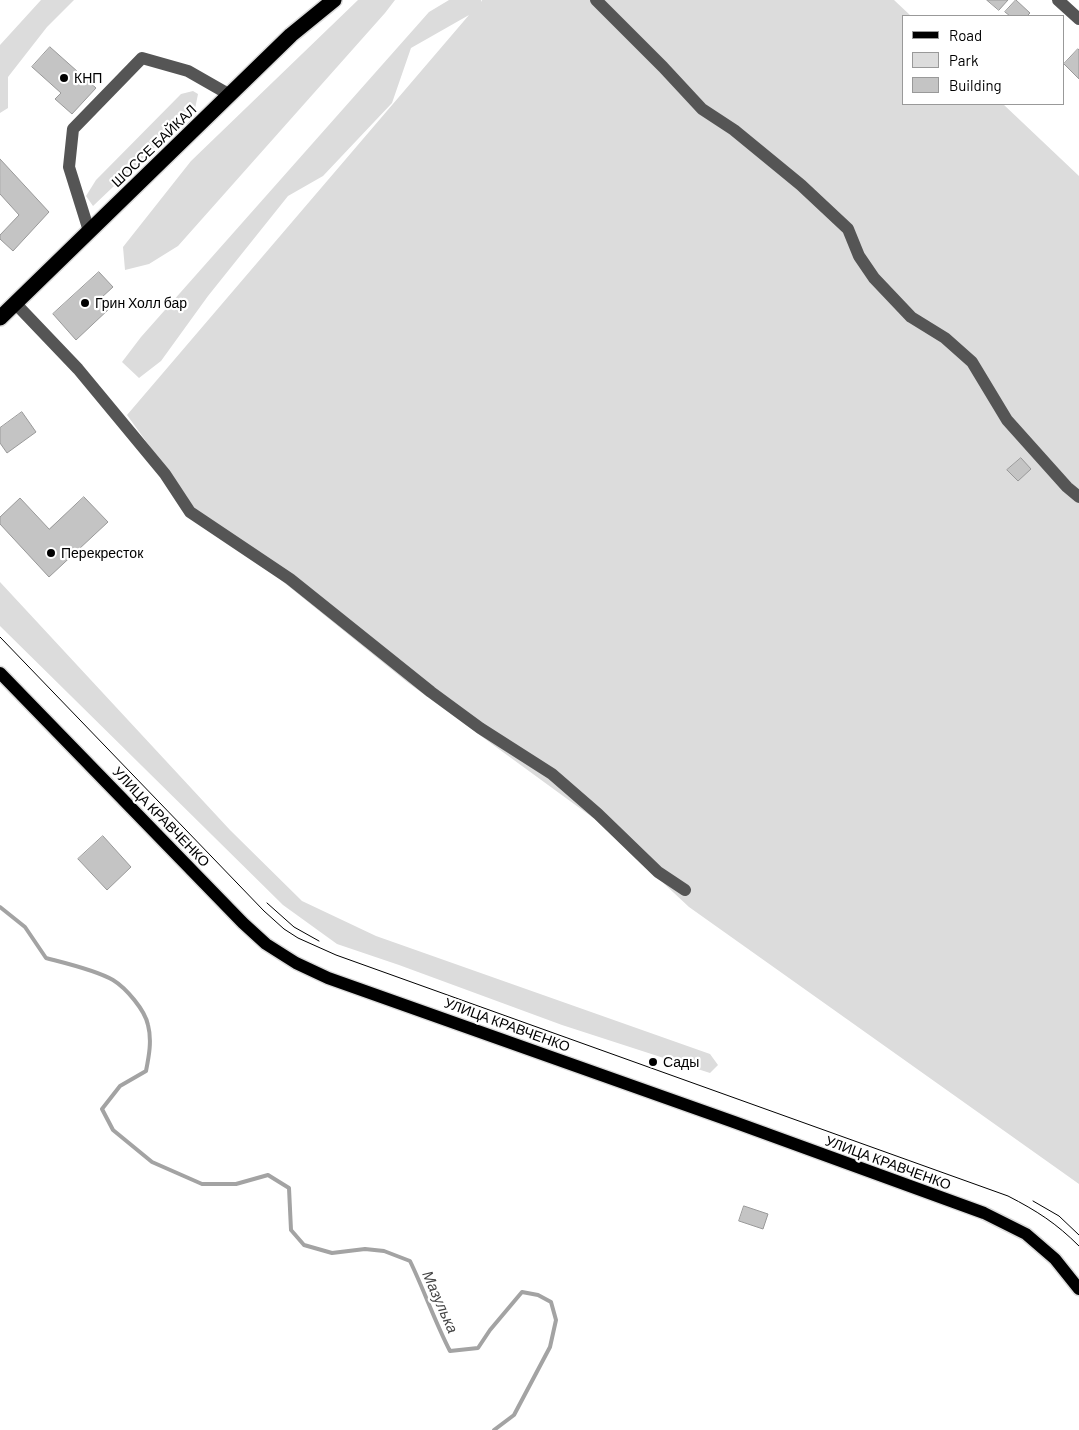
<!DOCTYPE html>
<html>
<head>
<meta charset="utf-8">
<style>
	body { margin:0 }
	#map { position:relative; width:1079px; height:1430px; overflow:hidden; background:#fff; font-family:Barlow,sans-serif }
	canvas { display:block }
	.legend { position:absolute; left:902px; top:15px; width:162px; height:90px; box-sizing:border-box; background:#fff; border:1px solid #999; margin:0; padding:6px 9px; list-style:none; font-size:15px; color:#000 }
	.legend li { display:flex; align-items:center; gap:10px; height:25px }
	.legend b { width:25px; border:1px solid #999 }
</style>
</head>
<body>
<div id="map">
<canvas width="1079" height="1430"></canvas>
<ul class="legend">
<li><b style="height:6px;background:#000"></b>Road</li>
<li><b style="height:14px;background:#dcdcdc"></b>Park</li>
<li><b style="height:14px;background:#c4c4c4"></b>Building</li>
</ul>
</div>
<script>
const g = document.querySelector('canvas').getContext('2d');
g.lineJoin = 'round';
function fillPath(path, color) { g.fillStyle = color; g.fill(path, 'evenodd'); }
function stroke(path, color, width, dash) { g.strokeStyle = color; g.lineWidth = width; g.lineCap = dash ? 'butt' : 'round'; g.setLineDash(dash || []); g.stroke(path); }
function label(font, color, halo, rows, align = 'center') {
  g.font = font + ' Barlow,sans-serif'; g.lineWidth = 4.5; g.setLineDash([]); g.textBaseline = 'middle'; g.strokeStyle = halo; g.fillStyle = color; for (const [text, x, y, turn = 0] of rows) {
    g.save(); g.translate(x, y); g.rotate((+turn || 0) * Math.PI / 180); g.textAlign = isNaN(turn) ? turn : align; if (halo) g.strokeText(text, 0, 0); g.fillText(text, 0, 0); g.restore();
  }
}
fillPath(new Path2D(`
	M41,0H74L47,27L8,77V108L0,113V45Z
	M358,0H395L385,13L178,246L149,264L125,270L123,247L191,161Z
	M449,0H481V2L482,0H894L911,16H903V104H1003L1079,176V1184L689,907L596,820L407,682L198,513L127,415L469,15L411,48L392,103L323,176L288,196L208,296L161,361L139,378L122,362L141,337L429,12Z
	M193,91L198,94L195,109L93,206L86,196L96,180L181,94Z
	M0,582L230,830L302,901L376,936L710,1054L718,1065L710,1073L562,1025L399,965L337,944L283,905L0,626Z`), '#dcdcdc');
stroke(new Path2D(`
	M0,907L25,927L46,958C65,963 96,970 113,980C126,988 145,1010 148,1025C152,1040 149,1056 146,1071L120,1086L102,1109L113,1130L152,1162L202,1184H236L268,1175L289,1188L291,1230L304,1245L332,1253L365,1249L384,1251L410,1261C424,1290 435,1322 450,1351L478,1348L490,1330L522,1292L538,1295L551,1302L556,1320L550,1347L514,1415L494,1430`), '#a3a3a3', 4);
const building = new Path2D(`
	M987,0H1008L999,10Z
	M1016,0L1030,13L1027,16H1010L1005,12Z
	M50,47L96,88L72,114L55,99L61,93L32,67Z
	M1078,49L1079,50V79L1064,64Z
	M0,159L49,212L13,251L0,239V235L19,215L0,194Z
	M99,272L113,287L101,298L110,308L76,340L53,314Z
	M22,412L36,432L7,453L0,443V428Z
	M1021,458L1031,469L1018,481L1007,470Z
	M84,497L108,522L49,577L0,524V517L20,498L49,529Z
	M103,836L131,867L107,890L78,859Z
	M744,1206L768,1214L763,1229L739,1221Z`);
fillPath(building, '#c4c4c4');
stroke(building, '#999', 1);
const major = new Path2D(`
	M0,673L243,923L266,944L296,963L328,978L734,1122L984,1213L1026,1234L1055,1259L1079,1289`);
const highway = new Path2D(`
	M0,318L291,35L334,0`);
stroke(major, '#dbdbdb', 15);
stroke(highway, '#dbdbdb', 18);
stroke(new Path2D(`
	M596,0L663,67L702,109L734,130L801,185L848,229L859,256L874,278L911,317L945,338L972,362L1007,420L1067,487L1079,497
	M1058,0L1079,19
	M89,231L69,167L73,129L142,58L188,71L230,95
	M15,303L78,369L165,474L190,512L290,579L431,692L480,728L552,774L598,814L658,872L685,890`), '#555', 12);
stroke(major, '#000', 12);
stroke(highway, '#000', 15);
stroke(new Path2D(`
	M0,637L264,911L284,929L298,938L336,955L1008,1196C1037,1211 1056,1223 1079,1246
	M267,903L294,927L319,941
	M1033,1201L1059,1216L1079,1235`), '#000', 1);
for (const [x, y, r, color] of [
	[64,78,5,"#000"],
	[85,303,5,"#000"],
	[51,553,5,"#000"],
	[653,1062,5,"#000"]
]) { const dot = new Path2D(); dot.arc(x, y, r, 0, 2 * Math.PI); g.fillStyle = color; g.fill(dot); stroke(dot, '#fff', 2); }
label('14px', '#000', '#fff', [
	["КНП",74,78],
	["Грин Холл бар",95,303],
	["Перекресток",61,553],
	["Сады",663,1062]
], 'left');
label('14px', '#000', '#fff', [
	["ШОССЕ БАЙКАЛ",154,146,-44],
	["УЛИЦА КРАВЧЕНКО",161,817,46],
	["УЛИЦА КРАВЧЕНКО",507,1025,20],
	["УЛИЦА КРАВЧЕНКО",888,1163,20]
]);
label('italic 15px', '#444', '#fff', [
	["Мазулька",440,1302,66]
]);
</script>
</body>
</html>
